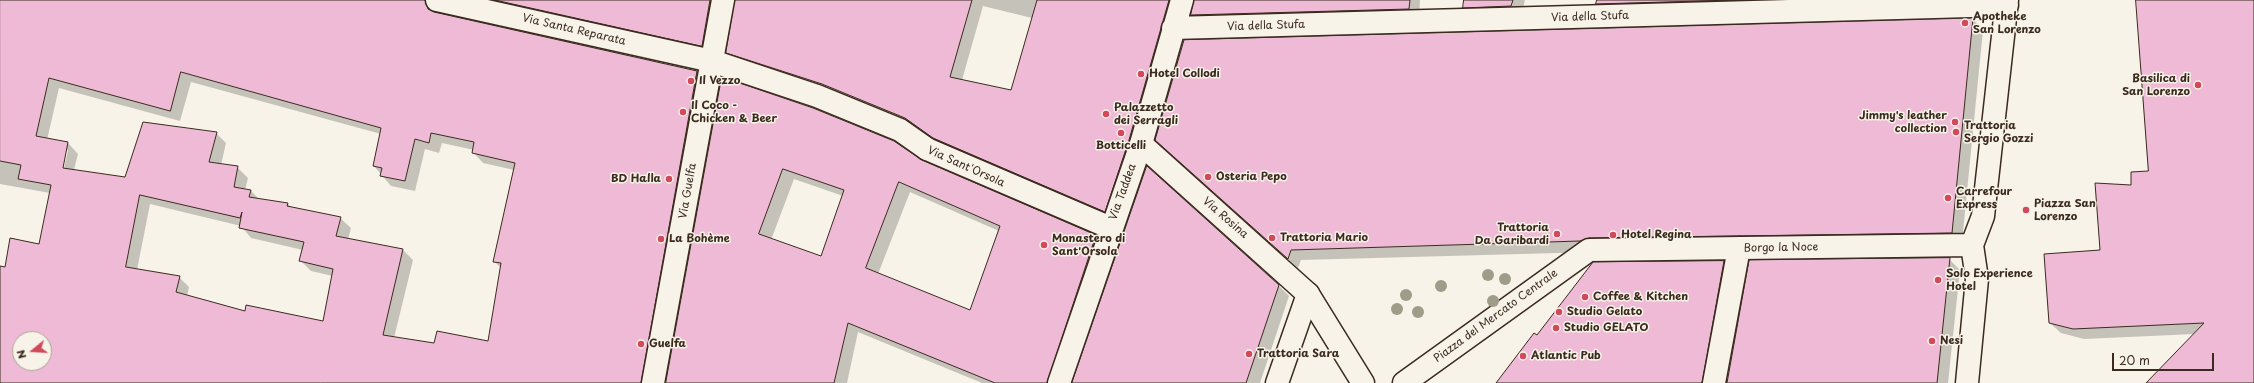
<!DOCTYPE html>
<html>
<head>
<meta charset="utf-8">
<style>
	body { margin:0 }
	#map { position:relative; width:2254px; height:383px; overflow:hidden; background:#f7f3e8; font-family:"Playpen Sans",sans-serif }
	canvas { display:block }
	.north { position:absolute; left:12px; top:331px; width:40px; height:40px; box-sizing:border-box; background:#f7f3e8; border:1px solid #aca397; border-radius:50%; rotate:252deg; font-size:11px; font-weight:700; line-height:16px; text-align:center; color:#3b2a1e }
	.north::after { content:''; display:block; margin:auto; width:14px; height:18px; background:#d1495b; clip-path:polygon(50% 0,100% 100%,50% 72%,0 100%) }
	.scale { position:absolute; left:2112px; top:353px; width:102px; height:18px; box-sizing:border-box; border:2px solid #3b2a1e; border-top:0; padding-left:5px; font-size:12px; line-height:14px; white-space:nowrap; color:#3b2a1e; -webkit-text-stroke:3px #f7f3e8; paint-order:stroke }
</style>
</head>
<body>
<div id="map">
<canvas width="2254" height="383"></canvas>
<div class="north">N</div>
<div class="scale">20 m</div>
</div>
<script>
const g = document.querySelector('canvas').getContext('2d');
g.lineJoin = 'round';
function fillPath(path, color) { g.fillStyle = color; g.fill(path, 'evenodd'); }
function stroke(path, color, width, dash) { g.strokeStyle = color; g.lineWidth = width; g.lineCap = dash ? 'butt' : 'round'; g.setLineDash(dash || []); g.stroke(path); }
function label(font, color, halo, rows, align = 'center') {
  g.font = font + ' "Playpen Sans",sans-serif'; g.lineWidth = 3; g.setLineDash([]); g.textBaseline = 'middle'; g.strokeStyle = halo; g.fillStyle = color; for (const [text, x, y, turn = 0] of rows) {
    g.save(); g.translate(x, y); g.rotate((+turn || 0) * Math.PI / 180); g.textAlign = isNaN(turn) ? turn : align; if (halo) g.strokeText(text, 0, 0); g.fillText(text, 0, 0); g.restore();
  }
}
fillPath(new Path2D(`
	M0,0H443L435,8V13L697,71L707,82L652,383H0V267L5,268L40,245L50,193L0,184ZM191,82L381,134L374,166L391,186L415,191L425,149L439,153L442,143L474,150L473,152L483,163L514,170L494,261L501,268L489,342L435,344L394,338L413,260L403,250L348,239L351,228L340,218L292,208L288,204L259,199L251,191L245,190L248,178L237,167L221,165L226,143L216,133L125,178L74,170L78,154L68,143L47,140L59,88L180,121ZM65,150H68L63,173L61,172ZM150,204L241,226L251,238L303,250L301,261L311,271L333,276L324,322L245,312L187,296L189,287L179,277L137,270ZM20,339H44V363H20Z
	M461,0H727L712,56Z
	M736,0H1187L1115,221L738,63L727,52ZM983,6L1032,18L1011,92L962,80Z
	M1194,0H1420L1419,19L1202,25L1192,15Z
	M1465,0H1525L1521,16L1474,17L1464,7Z
	M1598,0H1987L1608,14L1598,3Z
	M2137,0H2254V383H2148L2195,334L2084,339L2061,333L2050,323L2101,251L2149,172Z
	M1973,19L1983,30L1962,242L1301,260L1298,268L1167,150L1184,41Z
	M722,79L1096,236L1106,247L1059,383H982L858,332L847,383H667ZM794,179L843,196L822,257L771,240ZM910,192L999,231L971,312L878,274Z
	M1949,259L1960,270L1948,383H1728Z
	M1724,262L1734,272L1714,383H1497L1537,337Z
	M1279,286L1289,296L1260,383H1073Z`), '#0003');
const building = new Path2D(`
	M0,0H425L428,9L434,12L697,71L641,383H0V266L5,267L10,238L39,244L51,185L18,179L21,165L0,161ZM181,72L381,128L373,166L382,168L380,176L405,181L415,139L429,143L431,133L474,142L472,153L515,163L493,262L501,263L488,341L437,331L434,343L383,335L403,249L336,236L341,217L287,206L288,203L249,197L251,190L234,187L238,166L209,162L217,132L143,122L125,177L63,168L68,142L36,136L49,78L170,111ZM140,195L240,218L242,212L239,228L304,242L299,261L333,269L323,321L246,305L245,311L176,292L180,276L126,267ZM20,339H44V363H20Z
	M495,0H710L702,46Z
	M735,0H972L950,77L1011,90L1037,0H1169L1129,140L1105,212L933,138L905,118L822,84L726,53Z
	M1194,0H1410L1409,9L1191,15Z
	M1464,0H1513L1511,6L1463,8Z
	M1597,0H1735L1596,4Z
	M2136,0H2254V383H2146L2204,323L2073,329L2049,323L2044,254L2100,250L2095,183L2131,185V172L2148,171Z
	M1973,18L1952,233L1589,238L1580,241L1291,250L1288,259L1155,140L1184,40Z
	M722,77L813,108L894,141L922,160L1096,235L1047,383H995L848,323L834,383H666ZM783,169L844,190L821,256L759,234ZM899,182L1000,226L970,310L866,268Z
	M1147,166L1279,285L1246,383H1072Z
	M1950,258L1937,383H1727L1749,260Z
	M1724,261L1702,383H1496L1534,333L1537,335L1593,262Z`);
fillPath(building, '#eebad6');
stroke(building, '#3b2a1e', 1);
const pedestrian = new Path2D(`
	M1173,28L2007,5
	M1141,144L1182,0
	M927,149L1111,228
	M1308,294L1363,383
	M1404,383L1589,250L1972,245
	M1714,383L1739,248
	M1967,383L1977,279L1972,245L1983,216L2007,0`);
const minor = new Path2D(`
	M437,0L712,61L817,96L900,130L927,149
	M653,383L723,0
	M1059,383L1141,144L1308,294L1277,383`);
stroke(pedestrian, '#3b2a1e', 25);
stroke(minor, '#3b2a1e', 25);
stroke(pedestrian, '#f7f3e8', 22);
stroke(minor, '#f7f3e8', 22);
g.fillStyle = '#9e9d8a';
for (const [x, y] of [
	[1488,275],
	[1505,279],
	[1441,286],
	[1406,295],
	[1493,301],
	[1397,309],
	[1418,312]
]) { g.beginPath(); g.arc(x, y, 6, 0, 2 * Math.PI); g.fill(); }
for (const [x, y, r, color] of [
	[1965,23,4,"#d1495b"],
	[1141,74,4,"#d1495b"],
	[691,81,4,"#d1495b"],
	[2198,85,4,"#d1495b"],
	[683,112,4,"#d1495b"],
	[1106,114,4,"#d1495b"],
	[1955,122,4,"#d1495b"],
	[1956,132,4,"#d1495b"],
	[1121,133,4,"#d1495b"],
	[1208,177,4,"#d1495b"],
	[669,179,4,"#d1495b"],
	[1948,198,4,"#d1495b"],
	[2026,210,4,"#d1495b"],
	[1557,234,4,"#d1495b"],
	[1613,235,4,"#d1495b"],
	[1272,238,4,"#d1495b"],
	[661,239,4,"#d1495b"],
	[1044,245,4,"#d1495b"],
	[1938,280,4,"#d1495b"],
	[1585,297,4,"#d1495b"],
	[1559,312,4,"#d1495b"],
	[1556,328,4,"#d1495b"],
	[1932,341,4,"#d1495b"],
	[641,344,4,"#d1495b"],
	[1249,354,4,"#d1495b"],
	[1523,356,4,"#d1495b"]
]) { const dot = new Path2D(); dot.arc(x, y, r, 0, 2 * Math.PI); g.fillStyle = color; g.fill(dot); stroke(dot, '#f7f3e8', 1.5); }
label('11px', '#3b2a1e', '#f7f3e8', [
	["Via della Stufa",1590,17,-2],
	["Via della Stufa",1266,26,-2],
	["Via Santa Reparata",574,30,13],
	["Via Sant'Orsola",966,167,24],
	["Via Guelfa",688,191,-80],
	["Via Taddea",1123,192,-70],
	["Via Rosina",1225,218,41],
	["Borgo la Noce",1781,248,-1],
	["Piazza del Mercato Centrale",1496,316,-36]
]);
label('bold 11px', '#3b2a1e', '#f7f3e8', [
	["Apotheke",1973,17],
	["San Lorenzo",1973,30],
	["Hotel Collodi",1149,74],
	["Basilica di",2190,79,"right"],
	["San Lorenzo",2190,92,"right"],
	["Il Vezzo",699,81],
	["Il Coco -",691,106],
	["Chicken & Beer",691,119],
	["Palazzetto",1114,108],
	["dei Serragli",1114,121],
	["Jimmy's leather",1947,116,"right"],
	["collection",1947,129,"right"],
	["Trattoria",1964,126],
	["Sergio Gozzi",1964,139],
	["Botticelli",1121,146,"center"],
	["Osteria Pepo",1216,177],
	["BD Halla",661,179,"right"],
	["Carrefour",1956,192],
	["Express",1956,205],
	["Piazza San",2034,204],
	["Lorenzo",2034,217],
	["Trattoria",1549,228,"right"],
	["Da Garibardi",1549,241,"right"],
	["Hotel Regina",1621,235],
	["Trattoria Mario",1280,238],
	["La Bohème",669,239],
	["Monastero di",1052,239],
	["Sant'Orsola",1052,252],
	["Solo Experience",1946,274],
	["Hotel",1946,287],
	["Coffee & Kitchen",1593,297],
	["Studio Gelato",1567,312],
	["Studio GELATO",1564,328],
	["Nesi",1940,341],
	["Guelfa",649,344],
	["Trattoria Sara",1257,354],
	["Atlantic Pub",1531,356]
], 'left');
</script>
</body>
</html>
